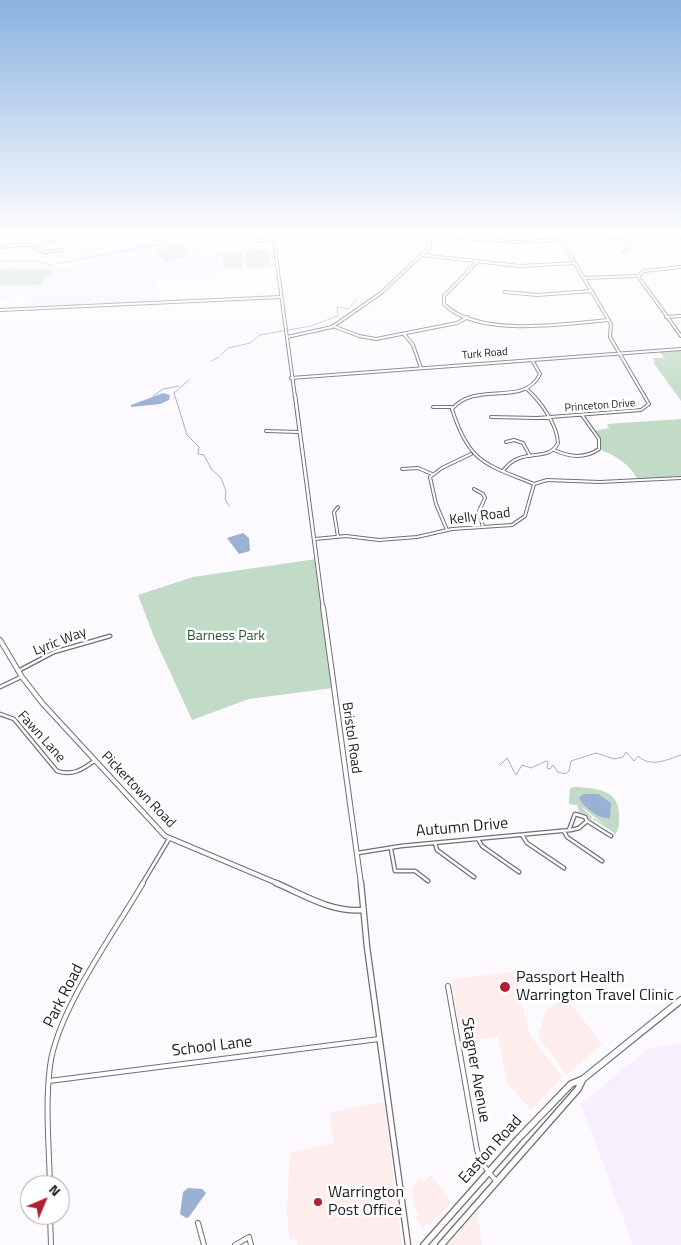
<!DOCTYPE html>
<html>
<head>
<meta charset="utf-8">
<style>
	body { margin:0 }
	#map { position:relative; width:681px; height:1245px; overflow:hidden; background:#fdfaff; font-family:"Titillium Web",sans-serif }
	canvas { display:block }
	.north { position:absolute; left:20px; top:1175px; width:50px; height:50px; box-sizing:border-box; background:#fff; border:1px solid #a5a4a5; border-radius:50%; rotate:45deg; font-size:14px; font-weight:700; line-height:20px; text-align:center; color:#1e1c1f }
	.north::after { content:''; display:block; margin:auto; width:18px; height:22px; background:#b21f35; clip-path:polygon(50% 0,100% 100%,50% 72%,0 100%) }
</style>
</head>
<body>
<div id="map">
<canvas width="681" height="1245"></canvas>
<div class="north">N</div>
</div>
<script>
const g = document.querySelector('canvas').getContext('2d');
g.lineJoin = 'round';
function fillPath(path, color) { g.fillStyle = color; g.fill(path, 'evenodd'); }
function stroke(path, color, width, dash) { g.strokeStyle = color; g.lineWidth = width; g.lineCap = dash ? 'butt' : 'round'; g.setLineDash(dash || []); g.stroke(path); }
function label(font, color, halo, rows, align = 'center') {
  g.font = font + ' "Titillium Web",sans-serif'; g.lineWidth = 5; g.setLineDash([]); g.textBaseline = 'middle'; g.strokeStyle = halo; g.fillStyle = color; for (const [text, x, y, turn = 0] of rows) {
    g.save(); g.translate(x, y); g.rotate((+turn || 0) * Math.PI / 180); g.textAlign = isNaN(turn) ? turn : align; if (halo) g.strokeText(text, 0, 0); g.fillText(text, 0, 0); g.restore();
  }
}
fillPath(new Path2D(`
	M514,972L530,1035L562,1077L531,1110L508,1084L498,1037L462,1041L451,979Z
	M565,996L602,1044L567,1075L538,1037L546,1011Z
	M384,1102L402,1245H298L296,1239L289,1240L287,1208L290,1152L333,1144L330,1112Z
	M431,1175L451,1202L430,1225L427,1223L423,1228L416,1218L419,1213L414,1208L412,1188L420,1179L424,1182Z
	M477,1211L482,1245H447Z`), '#fdedec');
fillPath(new Path2D(`
	M78,234H185L198,251L275,249L278,269L228,271L208,275L211,279L157,281L156,303L22,309L36,296H10L8,299H0V267H68L89,262L77,255Z
	M681,1044V1245H633L581,1104L649,1048Z`), '#f7effe');
fillPath(new Path2D(`
	M182,244L189,252L182,258L165,262L156,251Z
	M268,250L270,266L247,267L246,251Z
	M242,251L243,267L223,268V252Z
	M0,269L49,270L54,274L45,278L39,285H0Z
	M681,349V401L653,362H655L653,358H664L659,351Z
	M681,419V478L638,480C628,463 618,457 599,449L601,442L592,431L609,428L607,424Z
	M316,559L333,688L249,699L192,720L154,637L138,595L193,577Z
	M575,787C597,788 621,790 619,818C619,825 619,830 614,836V833L595,820L592,822L594,818L605,825L579,805L592,817L591,821L586,814L579,812L577,805L569,804L570,788Z`), '#c1dbc6');
fillPath(new Path2D(`
	M163,393L170,395L169,400L160,404L131,407V405Z
	M243,533L249,538L250,551L239,554L227,538Z
	M584,794H598L611,803L610,818C599,820 584,807 579,798Z
	M188,1188L202,1189L206,1193L189,1217L186,1218L180,1214L183,1192Z`), '#9bb1d4');
stroke(new Path2D(`
	M0,261H37L50,265L134,249C145,244 157,247 164,243L157,241L171,234
	M221,355L228,348L250,343L260,335L311,326L338,316L337,307L349,309L357,298
	M211,361L219,357
	M189,380L174,393L187,435L199,447L198,454L204,455L212,470L221,478L226,491L225,499L229,506
	M153,396L163,389L179,386
	M500,765L507,758L516,775L522,765L531,768L546,761L548,762L547,768L550,769L553,765L558,772L565,774L569,771L571,761L596,753L614,759L623,757L626,752L634,761L638,756C651,768 666,760 681,755`), '#9bb1d4', 1);
const minorFar2 = new Path2D(`
	M18,234H34
	M79,234L82,238
	M524,234L528,242
	M667,234L681,238
	M428,235L516,242L563,240L569,238L570,234
	M593,236L629,239
	M253,241L274,240
	M37,243L36,248L44,252L62,250
	M0,247C20,243 46,249 62,234
	M625,252L629,242L628,234
	M421,255L520,266L575,263
	M477,262L444,296V304C477,338 566,324 609,320
	M681,267L644,271L638,276L681,336
	M585,278L638,276
	M505,292L537,295L592,291
	M666,317L681,316
	M333,326L359,336L376,339L457,323L468,317
	M404,334L413,345L421,368
	M287,337L332,327L381,293L430,247L428,234
	M532,360L540,374C524,408 476,380 452,409C469,463 485,464 534,484
	M433,407H452
	M491,417L537,418L641,410L649,404L610,337L611,324L561,240
	M266,431L299,432
	M506,442L514,440L523,443L530,456
	M554,450C569,457 585,459 599,449V439L582,415
	M402,469L418,468L432,474
	M503,471C521,445 548,464 558,443C557,424 541,402 527,389
	M474,489L483,494L485,498L479,511L483,527
	M338,507L334,512L338,537
	M447,530L436,504L430,477L442,468L471,454
	M315,539L346,536L379,540L417,537L452,529L512,525L525,516L534,484L547,480L600,482L681,478`);
const minorFar1 = new Path2D(`
	M18,671L54,652L110,636
	M0,687L21,677
	M0,714L14,719L57,771C72,776 82,770 94,761
	M587,821L611,836
	M564,831L567,837L602,861
	M522,835L527,843L564,868
	M478,839L482,846L519,872
	M435,843L437,850L474,877
	M391,849L395,871H415L428,881
	M358,853L401,846L571,830L579,828L587,821L585,817L575,814L569,830
	M142,884L169,839`);
const minor = new Path2D(`
	M448,986L477,1150L481,1162L496,1181
	M49,1081L379,1039
	M50,1185C49,1146 45,1105 50,1066C57,1011 114,933 143,883
	M50,1215L51,1245
	M198,1223L204,1245
	M235,1245L249,1237L251,1245`);
const tertiaryFar2 = new Path2D(`
	M0,310L281,297
	M291,378L681,349`);
const tertiaryFar1 = new Path2D(`
	M0,640L22,677L43,704L165,836L279,884`);
const tertiary = new Path2D(`
	M276,883C304,895 332,913 363,910`);
const secondaryFar3 = new Path2D(`
	M273,234L295,397`);
const secondaryFar2 = new Path2D(`
	M295,395L323,608`);
const secondaryFar1 = new Path2D(`
	M323,607L361,884`);
const secondary = new Path2D(`
	M361,883L367,947L408,1245`);
const trunk = new Path2D(`
	M424,1245L518,1139L571,1084L583,1079L681,1000
	M441,1245L578,1089L583,1079`);
stroke(minorFar2, '#726e75', 4);
stroke(minorFar1, '#726e75', 5);
stroke(minor, '#726e75', 6);
stroke(tertiaryFar2, '#726e75', 4);
stroke(tertiaryFar1, '#726e75', 6);
stroke(tertiary, '#726e75', 7);
stroke(secondaryFar3, '#726e75', 4);
stroke(secondaryFar2, '#726e75', 4.5);
stroke(secondaryFar1, '#726e75', 6);
stroke(secondary, '#726e75', 7);
stroke(trunk, '#726e75', 8);
stroke(minorFar2, '#fff', 2);
stroke(minorFar1, '#fff', 2.5);
stroke(minor, '#fff', 4);
stroke(tertiaryFar2, '#fff', 2);
stroke(tertiaryFar1, '#fff', 4);
stroke(tertiary, '#fff', 4.5);
stroke(secondaryFar3, '#fff', 2);
stroke(secondaryFar2, '#fff', 2.5);
stroke(secondaryFar1, '#fff', 4);
stroke(secondary, '#fff', 4.5);
stroke(trunk, '#fff', 5.5);
const sky = g.createLinearGradient(0, 0, 0, 408);
sky.addColorStop(0, '#89b3e0');
sky.addColorStop(0.57, '#fefdff');
sky.addColorStop(1, '#fefdff00');
g.fillStyle = sky;
g.fillRect(0, 0, 681, 408);
for (const [x, y, r, color] of [
	[505,987,6,"#b21f35"],
	[318,1202,5,"#b21f35"]
]) { const dot = new Path2D(); dot.arc(x, y, r, 0, 2 * Math.PI); g.fillStyle = color; g.fill(dot); stroke(dot, '#fff', 2); }
label('11px', '#1e1c1f', '#fff', [
	["Turk Road",485,354,-5],
	["Princeton Drive",600,406,-4]
]);
label('14px', '#1e1c1f', '#fff', [
	["Kelly Road",480,517,-7],
	["Lyric Way",60,642,-21],
	["Fawn Lane",41,737,48],
	["Bristol Road",351,738,82],
	["Pickertown Road",138,790,46]
]);
label('14px', '#215832', '#fff', [
	["Barness Park",226,637]
]);
label('16px', '#1e1c1f', '#fff', [
	["Autumn Drive",462,828,-5],
	["Park Road",64,996,-63],
	["School Lane",212,1047,-7],
	["Stagner Avenue",475,1070,80],
	["Easton Road",491,1150,-48]
]);
label('16px', '#1e1c1f', '#fff', [
	["Passport Health",516,978],
	["Warrington Travel Clinic",516,996],
	["Warrington",328,1193],
	["Post Office",328,1211]
], 'left');
</script>
</body>
</html>
